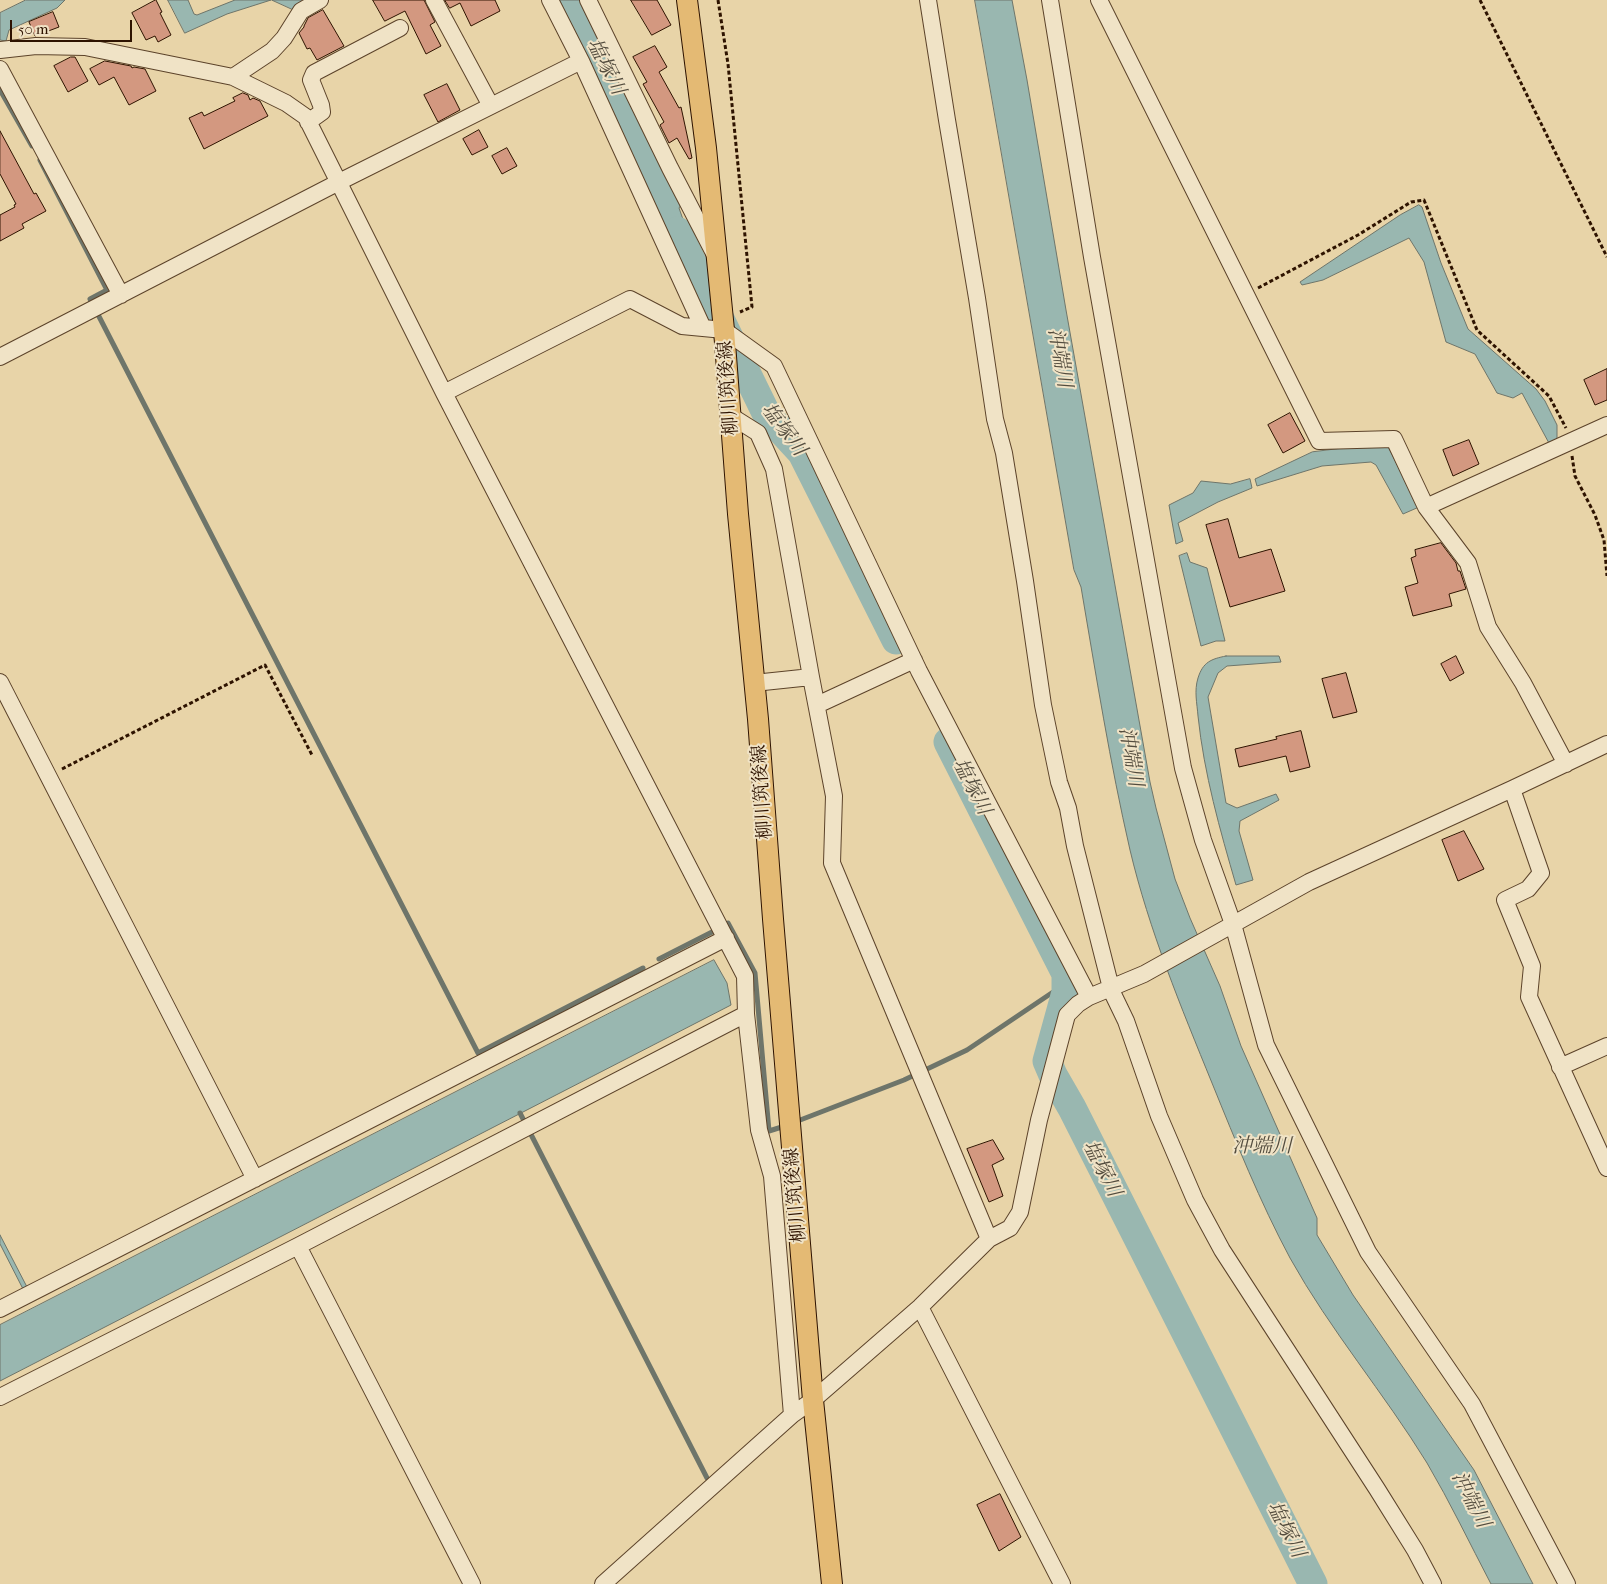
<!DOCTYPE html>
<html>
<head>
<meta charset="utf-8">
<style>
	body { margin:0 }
	#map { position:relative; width:1607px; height:1584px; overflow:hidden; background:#e8d4a8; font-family:"IM FELL French Canon",serif }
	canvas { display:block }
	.scale { position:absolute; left:10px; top:20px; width:122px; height:22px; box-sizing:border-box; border:2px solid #2e1300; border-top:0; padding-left:6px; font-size:15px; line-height:18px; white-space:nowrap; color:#2e1300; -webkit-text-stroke:4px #f0e3c6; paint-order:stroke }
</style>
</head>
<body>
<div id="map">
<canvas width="1607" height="1584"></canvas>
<div class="scale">50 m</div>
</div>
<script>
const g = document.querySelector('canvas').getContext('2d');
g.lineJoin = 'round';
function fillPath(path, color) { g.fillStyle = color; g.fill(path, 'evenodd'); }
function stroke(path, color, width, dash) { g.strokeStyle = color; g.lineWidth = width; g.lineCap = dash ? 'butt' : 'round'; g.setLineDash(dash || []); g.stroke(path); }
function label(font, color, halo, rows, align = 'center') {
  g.font = font + ' "IM FELL French Canon","Noto Serif JP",serif'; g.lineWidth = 4; g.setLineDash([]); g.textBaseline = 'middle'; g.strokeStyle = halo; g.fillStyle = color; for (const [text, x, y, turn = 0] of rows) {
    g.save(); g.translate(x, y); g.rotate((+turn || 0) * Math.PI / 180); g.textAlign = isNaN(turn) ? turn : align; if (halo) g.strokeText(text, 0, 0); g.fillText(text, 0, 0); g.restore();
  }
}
const water = new Path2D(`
	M26,0H65L57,8L9,30L6,41L0,40V13Z
	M168,0H188L194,14L197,15L235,0H271L227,14L185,33Z
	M272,0H309L292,9Z
	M559,0H580L681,205L679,208L697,259L687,276Z
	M975,0H1012L1027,80L1066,310L1150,782L1156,808L1175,879L1190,918L1220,986L1241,1046L1317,1218V1235L1353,1295L1474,1470L1533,1584H1491C1470,1544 1450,1502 1427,1463C1384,1393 1330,1330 1290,1258C1260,1202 1236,1142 1212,1083C1181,1007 1149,930 1130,850C1110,763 1096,675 1081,587L1074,570Z
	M1419,205L1422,207L1441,263L1468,329L1536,389L1545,401L1557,425V441L1550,445L1522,393L1513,398L1497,393L1475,354L1446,342L1424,262L1409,238L1323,280L1302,285L1300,282L1400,215Z
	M1386,443L1419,507L1403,514L1376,465L1371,462L1322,466L1257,486L1255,479L1312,452Z
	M1250,479L1252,488L1218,502L1178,523L1183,541L1176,544L1169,505L1193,493L1201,481L1230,484Z
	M1187,553L1190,562L1207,568L1225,641H1216L1201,646L1179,556Z
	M1226,656H1279L1281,662L1227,666L1218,673L1208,697L1226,803L1237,808L1276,794L1279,800L1240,821L1239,831L1253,880L1236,885C1220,830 1204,774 1198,716C1197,703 1194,691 1198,678C1203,662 1211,659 1226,656Z
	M714,960L727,983L731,1005L0,1381V1325Z
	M0,1235L27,1287L23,1289L0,1244Z`);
fillPath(water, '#99b7b0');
stroke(water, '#6e756a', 1);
stroke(new Path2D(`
	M0,90L32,146
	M40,160L107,290L90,299L478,1053L643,968
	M728,923L755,973L769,1131L785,1126
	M659,959L714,931
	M520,1113L707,1478
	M795,1122L904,1080L967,1050L1065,984`), '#6e756a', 5);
stroke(new Path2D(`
	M677,231L767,415L802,453L896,640
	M948,742L1066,974V992L1047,1061L1053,1075L1072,1108L1313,1584`), '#99b7b0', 29);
const building = new Path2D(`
	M156,0L162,12L160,13L171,35L158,42L155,36L146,40L132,13Z
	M373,0H424L435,22L430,25L441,46L426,54L405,11L385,21Z
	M445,0H495L500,11L471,26L460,3L450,8Z
	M631,0H657L671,25L652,35Z
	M323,10L344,46L317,60L310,48L307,49L299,33L304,27V26L308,18Z
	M53,12L59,27L35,36L29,22Z
	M655,46L667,67L659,72L679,108L681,107L692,158L689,159L677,138L669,143L660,125L664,122L643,84L647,82L633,57Z
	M71,57H75L88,81L68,92L54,66Z
	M105,61L131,66L132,68L134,67L145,69L156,91L129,105L114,77L99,85L90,69Z
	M447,84L460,110L438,122L424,95Z
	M243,93L248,95L250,100L253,98L260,101L268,116L204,149L189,118L202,112L204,116L235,101L233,98Z
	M479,130L488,147L472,155L463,139Z
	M0,131L34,194L36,193L46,211L22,224L24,228L0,241V215L15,207L14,205L16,204L0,174Z
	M507,148L517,166L502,174L492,156Z
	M1607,369V400L1595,405L1584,380Z
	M1290,413L1305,441L1283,453L1268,425Z
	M1469,440L1479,464L1453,476L1443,450Z
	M1228,519L1239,558L1271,549L1285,591L1230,607L1206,525Z
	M1441,543L1456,563L1458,571H1460L1466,589L1449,594L1452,606L1413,616L1405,587L1418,583L1411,558L1416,556L1415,550Z
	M1456,656L1464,673L1450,681L1441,664Z
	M1346,673L1357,712L1333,718L1322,679Z
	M1301,731L1310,767L1290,772L1286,756L1239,767L1235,749L1277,739L1276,737Z
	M1464,831L1484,869L1458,881L1442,840Z
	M993,1140L1004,1159L992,1165L1003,1196L989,1202L967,1149Z
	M1000,1494L1021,1537L999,1551L977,1505Z`);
fillPath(building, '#d39880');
stroke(building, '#2e1300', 1);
const minor = new Path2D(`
	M434,0L491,106
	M550,0L581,61L703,328
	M588,0L670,168L714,253
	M928,0L947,120L977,298L995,419L1004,453L1025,581L1043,705L1059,782L1068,808L1075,846L1112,992L1126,1021L1159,1116L1195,1200L1222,1250L1377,1489L1415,1550L1433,1584
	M1050,0L1092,257L1183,768L1203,840L1233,924L1266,1045L1368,1252L1472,1404L1567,1584
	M1099,0L1319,441L1394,439L1426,507L1468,563L1488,627L1523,683L1566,764
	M0,50L36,46L85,47L233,77L286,103L306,117L444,393L745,976L746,1014L759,1130L772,1176L792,1415
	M0,69L121,295
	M233,77L272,51L284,38L301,11L320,0
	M308,122L322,112L321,105L311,80L314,73L400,28
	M0,357L339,182L581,61
	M444,393L630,299L682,326L724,330L774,366L919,671L1089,997
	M731,416L758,433L774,469L811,677L834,796L832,863L989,1239
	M1426,507L1607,425
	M0,682L255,1179
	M754,683L811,677
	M817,705L914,660
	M1512,789L1541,873L1528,889L1505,900L1532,966L1529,997L1607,1168
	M1560,1067L1607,1046
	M298,1246L472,1584
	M920,1307L1062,1584
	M0,1309L726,938
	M0,1397L298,1246L746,1014
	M603,1584L792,1415L813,1400L920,1307L989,1239L1010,1228L1020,1212L1039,1120L1067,1015L1078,1004L1089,997L1144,974L1309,882L1512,789L1607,744`);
const major = new Path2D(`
	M687,0L706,148L724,330L738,514L758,719L773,919L813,1400L832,1584`);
stroke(minor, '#5c432a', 18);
stroke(major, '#2e1300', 22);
stroke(new Path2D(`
	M718,0L728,64L752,307L740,312
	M1480,0L1607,257
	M1258,288L1358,235L1411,202L1424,200L1477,330L1549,396L1566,428
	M1572,456L1575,476L1595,515L1604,540L1607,576
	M62,769L265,665L312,755`), '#2e1300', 3, [4, 2.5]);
stroke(minor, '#f0e3c6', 16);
stroke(major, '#e4ba74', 20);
label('19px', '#2e1300', '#f0e3c6', [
	["柳川筑後線",729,388,-94],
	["柳川筑後線",763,792,-94],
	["柳川筑後線",796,1195,-95]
]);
label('italic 20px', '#534c3e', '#f0e3c6', [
	["塩塚川",605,67,63],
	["沖端川",1059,358,80],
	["塩塚川",783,430,53],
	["沖端川",1130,757,80],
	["塩塚川",971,787,63],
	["沖端川",1262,1147],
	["塩塚川",1101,1169,63],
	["沖端川",1470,1500,63],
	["塩塚川",1285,1530,63]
]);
</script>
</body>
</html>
